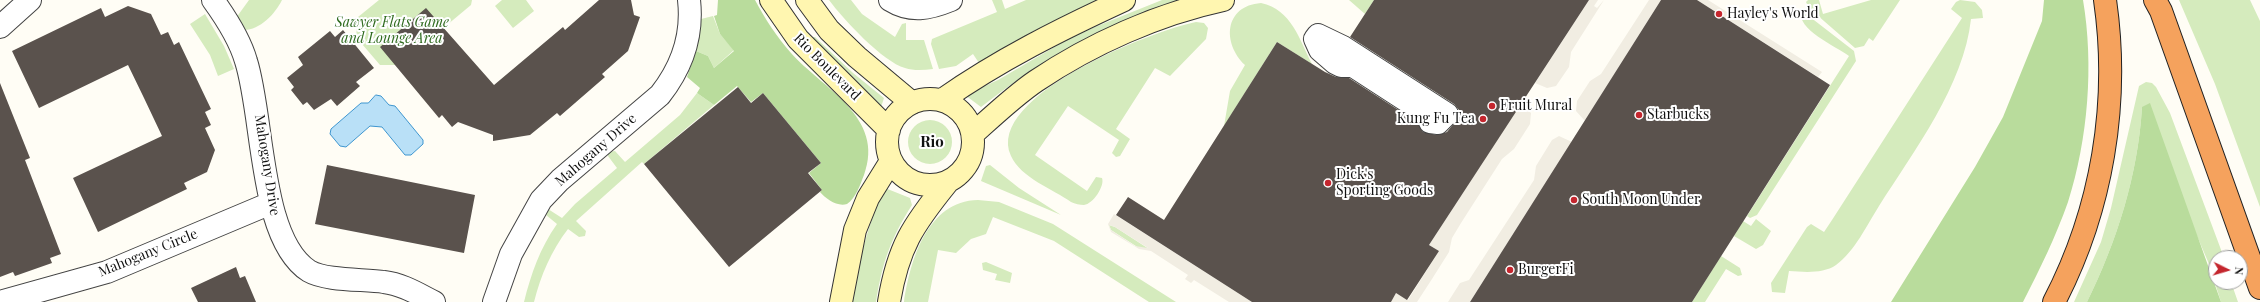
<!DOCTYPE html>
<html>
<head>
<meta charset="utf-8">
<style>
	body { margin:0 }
	#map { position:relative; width:2260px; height:302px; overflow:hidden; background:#fffdf5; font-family:"Playfair Display",serif }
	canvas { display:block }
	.north { position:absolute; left:2208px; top:250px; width:40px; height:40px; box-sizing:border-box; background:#fff; border:1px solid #a0a0a0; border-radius:50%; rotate:95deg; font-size:11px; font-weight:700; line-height:16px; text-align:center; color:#111 }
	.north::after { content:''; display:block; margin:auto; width:14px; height:18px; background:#c4262e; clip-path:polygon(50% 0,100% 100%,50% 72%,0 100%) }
</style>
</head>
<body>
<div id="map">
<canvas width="2260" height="302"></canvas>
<div class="north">N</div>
</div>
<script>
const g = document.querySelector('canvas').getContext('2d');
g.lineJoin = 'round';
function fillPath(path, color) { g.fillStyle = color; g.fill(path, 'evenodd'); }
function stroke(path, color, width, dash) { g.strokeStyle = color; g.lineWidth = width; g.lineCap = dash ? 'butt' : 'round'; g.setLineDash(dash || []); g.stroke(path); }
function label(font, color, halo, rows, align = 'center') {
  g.font = font + ' "Playfair Display",serif'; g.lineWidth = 4; g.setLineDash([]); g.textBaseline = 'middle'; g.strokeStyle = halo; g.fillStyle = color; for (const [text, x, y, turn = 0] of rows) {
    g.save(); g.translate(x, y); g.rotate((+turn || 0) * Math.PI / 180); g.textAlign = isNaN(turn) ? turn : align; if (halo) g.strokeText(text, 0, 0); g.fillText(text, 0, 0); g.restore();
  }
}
fillPath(new Path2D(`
	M249,0H282C275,14 260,30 244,30L236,18Z
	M379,0H472L471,5L399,65H380L356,37L358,17Z
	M502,0H526L534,11L513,28L495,6Z
	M829,0H851L862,14L895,37L902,24L906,23V40H924L933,69C924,70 914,71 905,68C883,62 843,19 829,0Z
	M992,0H1002L1005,9L1026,0H1098L1047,25L979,63L973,54L956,66L939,69L931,44L932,39L997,12Z
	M1162,0H1187C1156,10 1124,20 1093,35C1053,54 1016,80 981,107L965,95L998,80L1075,35Z
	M1349,0H1374L1365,14Z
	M1808,0H1819L1823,14L1871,0H1900L1873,41L1869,38L1864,46L1855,48L1809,8L1806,2Z
	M1960,0L1975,2L1982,10L1983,18L1971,19C1964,85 1914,151 1879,206C1867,225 1855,251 1836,265C1823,274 1804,272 1789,271L1785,293L1772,292L1771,283L1807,227L1811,224L1824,232L1832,220L1962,18L1951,9L1956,2Z
	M2179,0H2250L2260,21V207L2215,84Z
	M1261,3C1292,10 1299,39 1312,64L1277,42L1224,126L1230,91L1245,65C1222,43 1224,6 1261,3Z
	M1801,10L1854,51L1856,61L1757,215L1750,218L1747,216L1849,56C1836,46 1796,30 1801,10Z
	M205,14L224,46L234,69L218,76L210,55L190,24Z
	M713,16L720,34L734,50L714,68L708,56L696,51L701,19Z
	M1196,22L1204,23L1208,28L1206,39L1170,76L1155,68L1116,129L1130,139L1120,156L1116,157L1112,153L1119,140L1068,106L1035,155L1087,191L1096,177L1102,178C1105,186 1093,204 1084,205C1080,205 1075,204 1071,202C1053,189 1021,178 1011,156C984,96 1154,30 1196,22Z
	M812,37H815L853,73L884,98L881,107L811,39Z
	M2146,82L2152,83L2156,87L2170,113L2220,247L2224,258H2216V282H2231L2238,302H2221L2209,264L2142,107C2138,175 2117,241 2087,302H2074L2101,242L2111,208L2139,86Z
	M697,93L714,105L644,164L642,162L576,221L586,231L585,236L579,237L568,229C551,251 541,275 534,302H524C531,274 540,248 557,224L546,215L548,209L562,218L575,204L617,168L608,156V152L615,151L625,162L680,115Z
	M908 142a22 22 0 1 1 44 0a22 22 0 1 1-44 0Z
	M990,165L1019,188L1061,215L981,181L986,166Z
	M885,188L910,198L912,205C891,238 882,263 876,302H851C859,262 867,225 885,188Z
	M978,200L999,202L1053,224L1176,302H1149L1054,241L993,217L986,234L971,239L956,253L938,250L928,302H904C910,261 927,201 978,200Z
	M1756,219L1771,231L1763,245L1756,249L1734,236L1743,221L1751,226Z
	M1109,225L1115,227L1149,249L1139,248L1111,230Z
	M1721,256L1740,268L1742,275L1738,276L1726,269L1705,302H1692Z
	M986,262L1012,273L1010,283L995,280L997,274L983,270L982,263Z`), '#d5ebbd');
fillPath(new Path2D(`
	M718,0H755C765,19 777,37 791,53C822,88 886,117 864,175C860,185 856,198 847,204C837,207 826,199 820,192L822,190L809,173L821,163L763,93L751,102L737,86L714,105L697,93L700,88L687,77L696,51L708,56L714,68L734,51L720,34L714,16L717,15Z
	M2044,0H2083C2094,65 2088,139 2068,202C2056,236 2040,269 2023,302H1891L1975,167L2003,117L2042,21Z
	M2150,103L2221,302H2087C2117,241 2138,175 2142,107Z`), '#b9dc9c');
fillPath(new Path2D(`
	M1589,0H1598L1594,6L1597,8L1604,0L1571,52L1569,67L1556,86L1547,88L1535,83Z
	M1649,0H1661L1585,121L1576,111L1577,101L1590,81L1601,74Z
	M1697,0H1708L1822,72L1818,77Z
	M1521,103L1531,113L1530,124L1514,149L1502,159L1461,223L1452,238L1449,252L1432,279L1417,302H1391L1396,293L1408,300L1439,251L1429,245Z
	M1559,136L1572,142L1470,302H1448L1460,283L1469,280L1534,180L1536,166L1552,140Z
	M1114,214L1252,302H1229L1194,280L1191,283L1185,279L1188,275L1151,251L1139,249L1111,232L1108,224ZM1109,225L1115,227L1148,248L1135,246L1111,230Z`), '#f1ede2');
const water = new Path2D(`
	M376,95L381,96L389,105L395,106L423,140V144L411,155H405L382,127L370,126L346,147L340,146L330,134L331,129L361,103H368Z`);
fillPath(water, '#b9e0f7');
stroke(water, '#3f96cf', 1);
fillPath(new Path2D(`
	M599,0H631L634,15L640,17L628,51L602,74L605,77L560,116L557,113L530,135L493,141V135L458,122L452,127L442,115L439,118L380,47L426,8L494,85L563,27L565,30Z
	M1374,0H1589L1429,245L1439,251L1407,300L1396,293L1391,302H1252L1116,215L1128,197L1164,220L1277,42L1325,72L1336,77L1349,78L1417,122L1423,132L1437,135L1447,132L1459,117V110L1454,104L1350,37Z
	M1661,0H1697L1830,85L1692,302H1470Z
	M128,6L151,14L161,35L168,32L174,45L179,42L211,109L205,112L211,125L205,128L215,150L207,172L184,183L187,189L98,232L73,178L162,136L144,98L128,65L39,108L12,51L101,8L105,17Z
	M343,30L374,68L356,82L360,86L337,106L331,99L314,110L307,102L303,105L291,90L294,87L287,78L303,65L298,57L330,31L335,37Z
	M0,83L30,158L25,160L61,254L50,258L52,263L15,276L13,272L0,277Z
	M738,87L751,103L763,93L821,163L808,173L822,190L729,267L644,164Z
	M327,165L475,195L464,253L315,224Z
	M236,267L240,278L245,276L256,302H198L191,288Z`), '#5a524d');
const street = new Path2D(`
	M213,0C226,18 240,40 246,61C264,117 259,239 309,271C326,281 364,279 384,282C402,284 418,294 434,302
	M890,0C911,13 929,9 951,0
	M0,27L30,0
	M1318,35L1343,47L1447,114L1438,123L1430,122L1427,114L1353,66H1341L1335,63L1320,50L1315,39Z
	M0,302L107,272L271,203
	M494,302L511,254L541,200L560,180L660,95C682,67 693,35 689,0`);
const secondary = new Path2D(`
	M771,0L798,39L889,130
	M807,0L829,30L857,57L912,103
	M887 142a43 43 0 1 1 86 0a43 43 0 1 1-86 0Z
	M942,100C999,60 1061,29 1124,0
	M973,134C993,116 1014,96 1036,81C1091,44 1158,14 1223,0
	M841,302L855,230L868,198L891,161
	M889,302C898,247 913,225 947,183`);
const highway = new Path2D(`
	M2155,0L2161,11L2260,288
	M2054,302C2102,210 2120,103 2105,0`);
stroke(street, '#444', 24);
stroke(secondary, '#333', 24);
stroke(highway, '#222', 24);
stroke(street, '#fff', 22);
stroke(secondary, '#fff6b0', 22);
stroke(highway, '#f5a25d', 22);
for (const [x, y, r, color] of [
	[1719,14,4,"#c4262e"],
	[1492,106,4,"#c4262e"],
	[1639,115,4,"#c4262e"],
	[1483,119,4,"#c4262e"],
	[1328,183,4,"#c4262e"],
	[1574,200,4,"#c4262e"],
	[1510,270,4,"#c4262e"]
]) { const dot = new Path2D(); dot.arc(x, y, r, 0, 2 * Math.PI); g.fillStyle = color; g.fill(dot); stroke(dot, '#fff', 1.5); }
label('14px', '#111', '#fff', [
	["Hayley's World",1727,14],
	["Fruit Mural",1500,106],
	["Starbucks",1647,115],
	["Kung Fu Tea",1475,119,"right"],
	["Dick's",1336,175],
	["Sporting Goods",1336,191],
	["South Moon Under",1582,200],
	["BurgerFi",1518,270]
], 'left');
label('italic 14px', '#2f6b1f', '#fff', [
	["Sawyer Flats Game",392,23],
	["and Lounge Area",392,39]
]);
label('14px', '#111', '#fff', [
	["Rio Boulevard",827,67,45],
	["Mahogany Drive",596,150,-41],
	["Mahogany Drive",267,165,81],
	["Mahogany Circle",148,253,-22]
]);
label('bold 15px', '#111', '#fff', [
	["Rio",932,142]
]);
</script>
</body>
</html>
